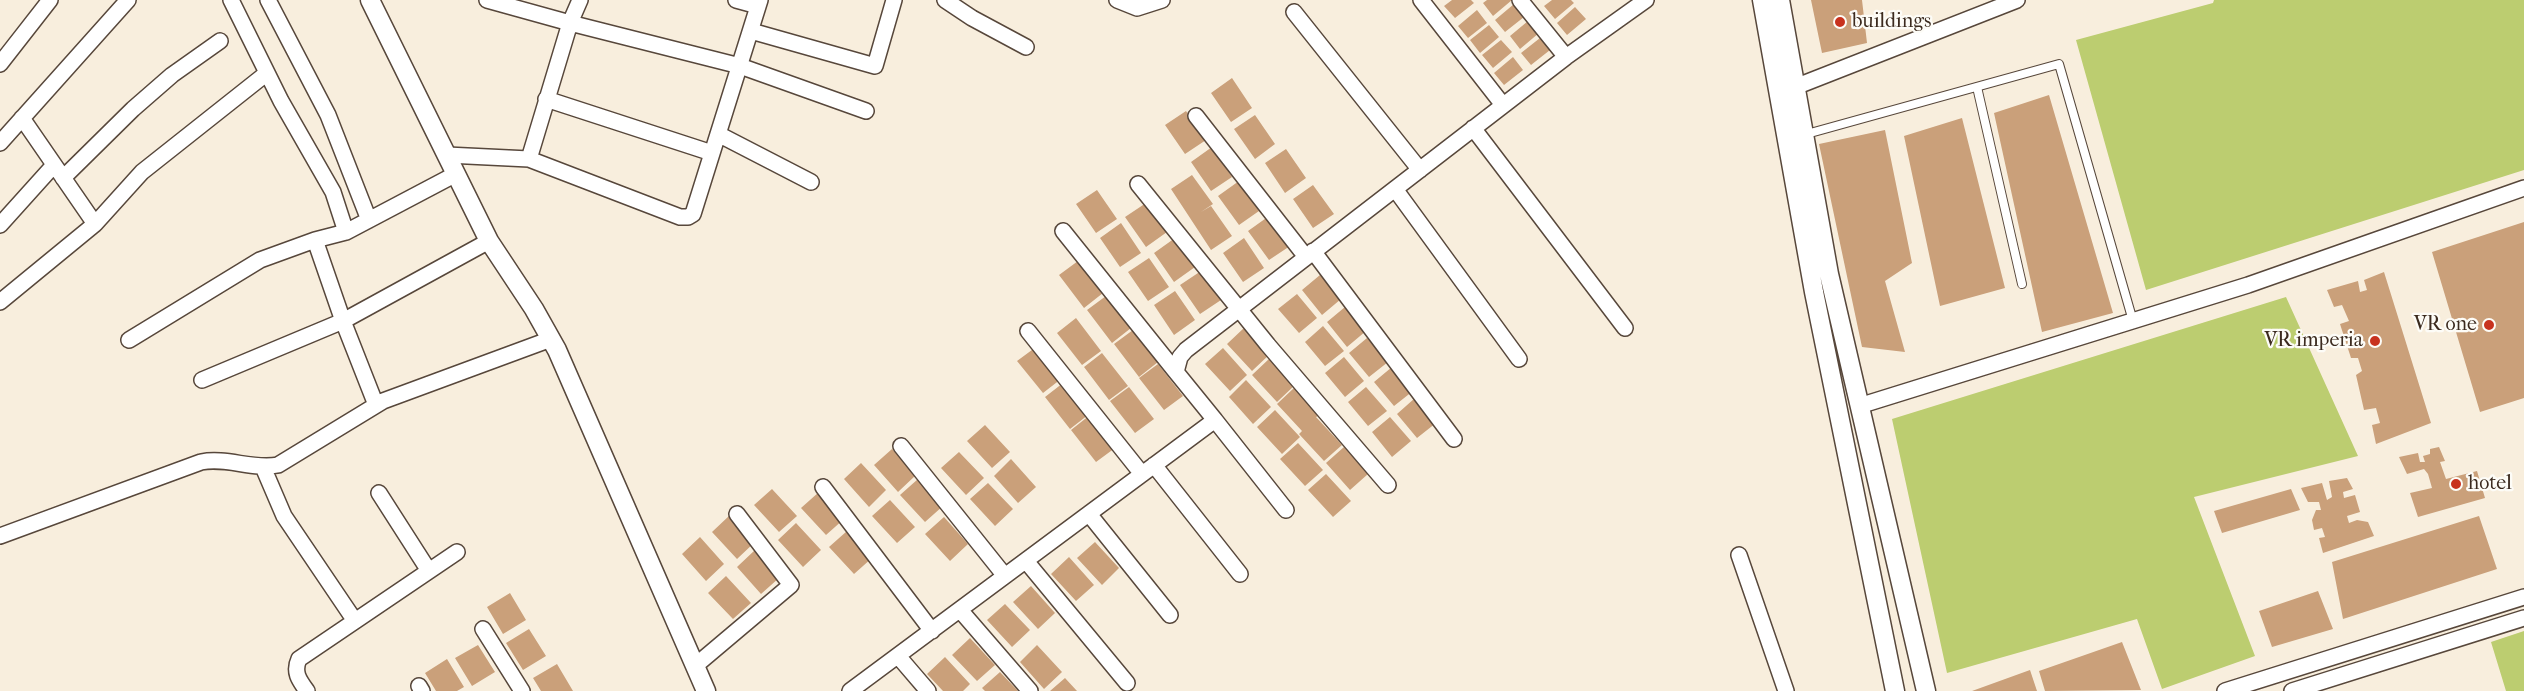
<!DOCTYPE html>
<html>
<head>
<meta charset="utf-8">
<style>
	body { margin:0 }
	canvas { display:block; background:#f8eedd }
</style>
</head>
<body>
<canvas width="2524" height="691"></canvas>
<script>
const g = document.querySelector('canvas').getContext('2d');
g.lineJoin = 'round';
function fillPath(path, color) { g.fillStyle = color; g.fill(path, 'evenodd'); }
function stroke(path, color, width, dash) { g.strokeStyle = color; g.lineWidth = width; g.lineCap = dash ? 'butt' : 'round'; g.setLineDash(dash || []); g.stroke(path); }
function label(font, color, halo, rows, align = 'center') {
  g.font = font + ' "IM FELL French Canon",serif'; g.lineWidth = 4.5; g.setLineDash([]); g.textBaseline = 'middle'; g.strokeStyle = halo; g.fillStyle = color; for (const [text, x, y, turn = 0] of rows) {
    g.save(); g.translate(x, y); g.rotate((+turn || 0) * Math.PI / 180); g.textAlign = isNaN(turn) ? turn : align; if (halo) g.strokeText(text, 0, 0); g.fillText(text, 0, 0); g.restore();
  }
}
fillPath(new Path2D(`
	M2214,0H2524V170L2146,290L2076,40L2213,3Z
	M2286,297L2358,456L2194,497L2255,656L2162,689L2137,619L1947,673L1892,419Z
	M2524,631V691H2506L2491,642Z`), '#bccd70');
fillPath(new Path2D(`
	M1452,0H1471L1474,3L1455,18L1444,6Z
	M1487,0H1512L1493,16L1483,3Z
	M1552,0H1571L1574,3L1555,19L1544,6Z
	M1811,0H1862L1867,43L1822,53Z
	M1514,4L1524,17L1505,32L1495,20Z
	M1575,7L1586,19L1567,35L1557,23Z
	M1477,10L1487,23L1468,38L1458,26Z
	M1528,21L1539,33L1520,49L1510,36Z
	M1489,25L1499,37L1480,53L1470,40Z
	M1540,38L1550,50L1531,65L1521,53Z
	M1501,40L1512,52L1493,68L1482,55Z
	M1513,57L1523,70L1504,85L1494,73Z
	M1232,78L1252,108L1231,122L1211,93Z
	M2049,95L2113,313L2042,332L1994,113Z
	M1186,111L1206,140L1185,154L1165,125Z
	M1255,115L1275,144L1255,159L1234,129Z
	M1962,118L2005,288L1940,306L1904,136Z
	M1885,130L1912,263L1885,281L1905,352L1862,347L1819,144Z
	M1212,147L1232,177L1211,191L1191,162Z
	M1286,149L1306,178L1285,193L1265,163Z
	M1192,175L1213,204L1201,212L1211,206L1232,236L1211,250L1171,189Z
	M1239,181L1259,211L1239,225L1218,196Z
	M1313,185L1334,214L1313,228L1293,199Z
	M1097,190L1117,219L1096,233L1076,204Z
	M1146,203L1167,232L1146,247L1125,217Z
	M1269,216L1290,246L1269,260L1248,231Z
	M2524,222V398L2480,412L2432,252Z
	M1121,223L1141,253L1120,267L1100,238Z
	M1175,238L1195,267L1174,282L1154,253Z
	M1244,238L1264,268L1243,282L1223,253Z
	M1149,258L1169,287L1148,301L1128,272Z
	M1078,261L1103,293L1084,308L1059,275Z
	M1201,271L1221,300L1200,314L1180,285Z
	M2384,272L2431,423L2376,444L2372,425L2380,423L2376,408L2364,410L2356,375L2362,371L2358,358H2351L2340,324L2349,321L2342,305L2334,307L2327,290L2358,281L2360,292L2367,290L2364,280Z
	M1320,275L1341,299L1322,315L1302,290Z
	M1175,291L1195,320L1174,335L1154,305Z
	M1297,294L1317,318L1299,333L1278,309Z
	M1106,296L1131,328L1112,343L1087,310Z
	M1345,307L1366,331L1347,347L1327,322Z
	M1076,318L1101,351L1082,365L1057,333Z
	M1323,326L1344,351L1325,366L1305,342Z
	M1245,327L1270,354L1252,371L1227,344Z
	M1133,330L1158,362L1139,377L1114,344Z
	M1367,338L1388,362L1369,377L1349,353Z
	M1036,347L1061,379L1043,393L1017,361Z
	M1223,348L1247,375L1230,391L1205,364Z
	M1102,353L1128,386L1109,400L1084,367Z
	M1344,357L1364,381L1345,397L1325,373Z
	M1270,358L1295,385L1277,402L1252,375Z
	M1158,364L1183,396L1164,410L1139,378Z
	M1392,367L1413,391L1394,406L1374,382Z
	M1246,380L1271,407L1253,424L1229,397Z
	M1063,383L1088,415L1070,429L1045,397Z
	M1129,387L1154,419L1135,433L1110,401Z
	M1295,387L1320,415L1316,417L1342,445L1324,461L1299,434L1302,431L1277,404Z
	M1366,387L1387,411L1368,426L1348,402Z
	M1415,398L1436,423L1417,438L1397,414Z
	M1275,410L1300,437L1282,454L1257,427Z
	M1090,415L1115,448L1096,462L1071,430Z
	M1390,417L1411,441L1392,457L1372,432Z
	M985,425L1010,452L992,468L967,441Z
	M1298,443L1323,470L1305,486L1280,459Z
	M1344,447L1368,474L1350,490L1326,463Z
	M2439,447L2445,461L2440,462L2446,479L2477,471L2485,498L2418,517L2410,493L2432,488L2428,474L2424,469L2407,474L2399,457L2418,453L2420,462H2425L2423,456L2430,454V449Z
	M892,449L916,475L898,492L874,465Z
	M959,452L984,478L966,495L941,468Z
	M1011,459L1036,487L1018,503L994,476Z
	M861,463L886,490L869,507L844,479Z
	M1326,474L1351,501L1333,517L1308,490Z
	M2347,478L2353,489L2343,492L2344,498L2355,495L2360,512L2347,516L2349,523L2357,520L2368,522L2374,536L2323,553L2319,538L2325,537L2322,528L2314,530L2312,520L2316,510H2321L2319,502H2308L2301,488L2322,483L2327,500L2332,497L2329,481Z
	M918,479L943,506L925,522L900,495Z
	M988,483L1013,509L995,526L970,499Z
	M772,489L797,516L779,532L754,505Z
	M2291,489L2300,510L2222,533L2214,511Z
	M819,492L844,519L826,535L801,508Z
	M890,500L915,527L897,543L872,516Z
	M730,515L755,542L737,559L712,532Z
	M2479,516L2497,569L2343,619L2332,562Z
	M944,517L968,544L950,561L925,534Z
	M796,523L821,550L803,567L778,540Z
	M847,531L872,558L854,574L829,547Z
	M700,537L724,564L706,581L682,554Z
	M1095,542L1119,568L1102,585L1077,558Z
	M755,550L779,578L761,594L737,567Z
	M1069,557L1094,585L1076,601L1051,574Z
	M726,576L751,603L733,619L708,593Z
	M1031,586L1055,613L1038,629L1013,602Z
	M2318,591L2333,629L2272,647L2259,611Z
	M510,593L526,620L503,634L487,607Z
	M1005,604L1030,630L1012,647L987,620Z
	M529,629L546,656L523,670L506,643Z
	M970,638L995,665L977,681L952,655Z
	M2122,642L2141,690L2045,691L2039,671Z
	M478,645L495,672L472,686L455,658Z
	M1037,645L1062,672L1044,689L1020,662Z
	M945,657L970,684L963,691H943L927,674Z
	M447,659L464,687L457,691H436L425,673Z
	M557,664L573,691H541L533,678Z
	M2030,670L2037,691H1972Z
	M1000,672L1018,691H985L982,688Z
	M1065,678L1077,691H1050Z`), '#caa07a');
const service = new Path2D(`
	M1977,87L2022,284
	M1803,135L2059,64L2133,321`);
const minor = new Path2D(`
	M231,0L281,101L333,192L346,232
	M268,0L328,115L369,220
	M487,0L570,23L580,0
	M736,0L758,6
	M760,0L693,214L688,217H680L529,159L570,23L740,66L866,111
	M945,0L972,18L1026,47
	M1117,0L1137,8L1162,0
	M1421,0L1503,105
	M1520,0L1566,57
	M1294,12L1420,170
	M751,31L875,66L894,0
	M0,64L50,0
	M1795,87L2017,0
	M546,99L712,153
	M1196,116L1306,257
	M1473,128L1625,328
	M718,134L811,182
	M0,143L128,0
	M447,155L529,159
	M63,178L133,109L172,75L220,41
	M1138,184L1268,345L1388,485
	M1395,189L1519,359
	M95,224L142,172L267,73
	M0,225L54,165
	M1063,231L1176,372
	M1313,251L1454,439
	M0,302L95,224L22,118
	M1028,331L1142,474
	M129,340L260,260L315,240
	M202,380L343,321L489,241
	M376,405L343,321L315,240L346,232L456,174
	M1859,406L2248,285L2524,188
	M1215,420L1286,510
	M901,446L1005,576
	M1154,465L1240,574
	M263,467L284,516L355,621
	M823,487L932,631
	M379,493L429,571
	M1089,514L1170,615
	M0,536L201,462C227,457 253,470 278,465L383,401L551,339
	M1739,555L1786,691
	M1026,561L1127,683
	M960,610L1030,691
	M483,629L522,691
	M898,656L928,691
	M695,666L791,585L737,514
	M419,686L422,691
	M307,691C299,680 293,672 299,659L457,552
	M850,691L1215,420L1176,372L1180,357L1186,350L1566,57L1646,0
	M2225,691L2524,597
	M2292,691L2524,618`);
const tertiary = new Path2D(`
	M370,0L489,241L534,309L557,350L706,691
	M1762,0L1814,292L1895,691
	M1780,0L1829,274L1926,691`);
stroke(service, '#57473b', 10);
stroke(minor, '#57473b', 18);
stroke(tertiary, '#57473b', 21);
stroke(service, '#fff', 8);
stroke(minor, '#fff', 15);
stroke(tertiary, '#fff', 18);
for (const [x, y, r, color] of [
	[1840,22,6,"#c8321e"],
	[2489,325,6,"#c8321e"],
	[2375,341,6,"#c8321e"],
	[2456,484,6,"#c8321e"]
]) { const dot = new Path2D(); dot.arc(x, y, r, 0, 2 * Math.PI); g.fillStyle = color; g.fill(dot); stroke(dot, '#fdfcf7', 2); }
label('20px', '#3b2a1e', '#fdfcf7', [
	["buildings",1852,22],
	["VR one",2477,325,"right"],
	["VR imperia",2363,341,"right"],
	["hotel",2468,484]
], 'left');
</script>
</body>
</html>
